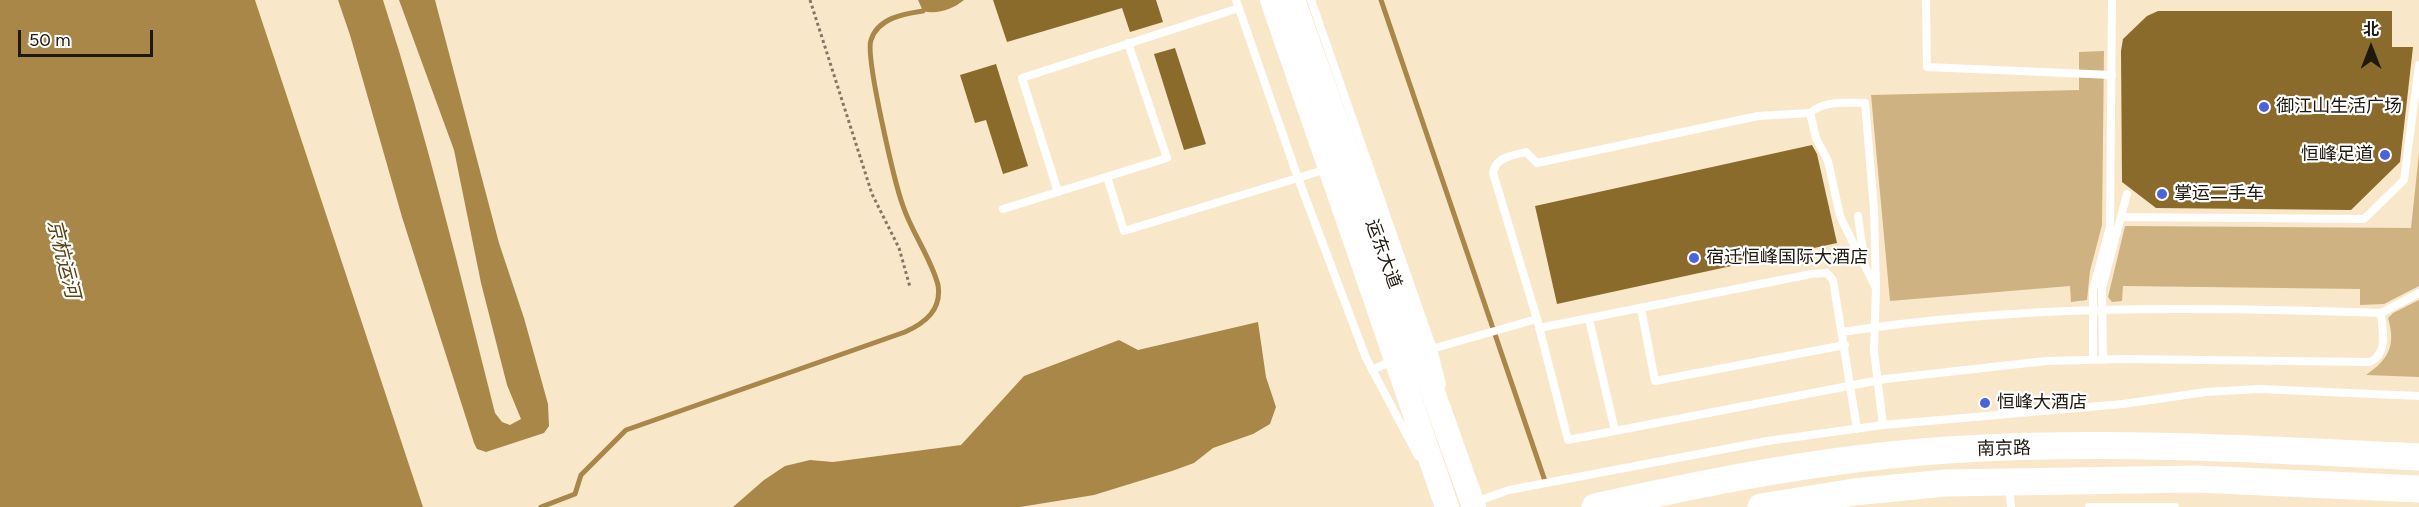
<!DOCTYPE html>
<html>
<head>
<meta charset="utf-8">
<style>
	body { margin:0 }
	#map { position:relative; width:2419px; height:507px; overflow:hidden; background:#f9e7ca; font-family:Figtree,"Noto Sans SC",sans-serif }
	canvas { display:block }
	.north { position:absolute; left:2341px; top:18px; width:60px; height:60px; -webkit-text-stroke:4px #fff; paint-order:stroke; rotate:0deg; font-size:16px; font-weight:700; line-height:24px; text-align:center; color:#1e180e }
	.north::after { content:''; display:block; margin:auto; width:21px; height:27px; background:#1e180e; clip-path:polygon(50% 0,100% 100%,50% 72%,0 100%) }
	.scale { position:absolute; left:18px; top:30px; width:135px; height:27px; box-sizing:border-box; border:3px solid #1e180e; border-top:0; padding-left:8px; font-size:18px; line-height:21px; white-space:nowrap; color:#1e180e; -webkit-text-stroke:4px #fff; paint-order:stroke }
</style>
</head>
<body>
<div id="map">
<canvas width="2419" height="507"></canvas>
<div class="north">北</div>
<div class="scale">50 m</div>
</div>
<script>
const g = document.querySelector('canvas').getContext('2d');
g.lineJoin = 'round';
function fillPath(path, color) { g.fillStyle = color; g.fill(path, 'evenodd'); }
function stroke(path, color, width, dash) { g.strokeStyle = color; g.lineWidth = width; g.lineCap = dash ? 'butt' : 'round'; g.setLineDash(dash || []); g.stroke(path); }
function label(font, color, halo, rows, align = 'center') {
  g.font = font + ' Figtree,"Noto Sans SC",sans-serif'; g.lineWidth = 4.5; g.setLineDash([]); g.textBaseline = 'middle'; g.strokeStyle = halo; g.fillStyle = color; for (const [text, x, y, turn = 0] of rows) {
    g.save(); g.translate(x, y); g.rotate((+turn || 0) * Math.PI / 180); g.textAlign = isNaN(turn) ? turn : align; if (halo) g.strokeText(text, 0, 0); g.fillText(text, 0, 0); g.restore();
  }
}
fillPath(new Path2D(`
	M2104,51L2102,225L2090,271L2087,300L2071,302L2070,286L1890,301L1871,95L2079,90V52Z
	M2419,153V286L2384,304L2360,305V289L2123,286L2122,301L2112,302L2108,297L2125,226L2411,228Z
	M2419,300V377L2366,375C2389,359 2396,346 2388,318L2393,313Z`), '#ceb282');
fillPath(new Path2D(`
	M0,0H255L423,507H0Z
	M338,0H383C427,136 460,274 495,413L502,422L510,425L521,419L507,385L481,283L454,150L399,0H435L499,243L524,318L548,404L549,426L544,433L486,452L477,449L474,443L402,217L350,35Z
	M918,0H964C953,9 937,15 923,11Z
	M1258,322L1266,377L1276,407L1270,424L1253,434L1213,448L1194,463L1172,471L1094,495L1051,502L1020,507H733L764,480L785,466L810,460L833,462L961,445L1024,376L1119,340L1138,350Z`), '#a98749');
stroke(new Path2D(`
	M1381,0L1545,481
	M541,507L575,494L581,475L626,430L905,332C925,323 942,310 938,285C931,258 912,233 903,206C895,184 865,57 871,40C878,18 903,14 923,11`), '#a98749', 5);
fillPath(new Path2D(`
	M993,0H1156L1163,22L1130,32L1122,8L1007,42Z
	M2158,11H2392V47H2413L2400,162L2351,210L2156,208L2122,182L2121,51L2123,39L2147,16Z
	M1175,48L1206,144L1184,150L1154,54Z
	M996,64L1028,166L1003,174L986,120L975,123L960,75Z
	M1812,145L1817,154L1837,243L1557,304L1535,206Z`), '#8b6b2c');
stroke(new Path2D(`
	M810,0L872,194L899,248L910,287`), '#827764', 3, [3, 3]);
stroke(new Path2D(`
	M1236,0L1298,178L1366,358L1418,456
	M1311,0L1433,349L1442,384
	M1926,0L1927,67L2112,75
	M1810,113L1816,138L1828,161L1840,216L1861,259
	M1107,177L1124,231L1327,169
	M1058,192L1022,78L1239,8
	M1003,209L1167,158L1128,43
	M1858,216L1865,266L1876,288L1874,351L1883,425
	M2122,217L2364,219L2404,180L2419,65
	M1641,308L1655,381L1845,345
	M2381,313L2419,293
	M1537,319L1493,173C1496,157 1511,156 1526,152L1537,163L1758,116L1810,113C1824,100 1847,103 1865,103L1874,209L1876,288
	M1589,319L1615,431
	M1539,328L1811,274L1827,273L1833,280L1857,429
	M1421,352L1537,319L1568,440L1885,379L2046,361L2124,359L2370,362C2389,353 2382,330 2381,313C2199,307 2023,304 1842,332
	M2093,360V290L2110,227L2112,0
	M2103,360L2102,288L2127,194
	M1372,370L1394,360
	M2009,486L2011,507
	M1475,502L1509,490L1767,441L1883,425L2123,404L2206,392L2259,389L2419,396
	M2089,507H2175`), '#fff', 8);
stroke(new Path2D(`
	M1272,0L1447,507
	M1293,0L1474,507`), '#fff', 24);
stroke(new Path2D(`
	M1595,507C1711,481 1828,458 1948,450C2105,440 2262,449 2419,457
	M1761,507L1854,492L1945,483L2196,479L2419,489`), '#fff', 27);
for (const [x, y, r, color] of [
	[2264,107,6,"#4b64d9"],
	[2385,155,6,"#4b64d9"],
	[2162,194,6,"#4b64d9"],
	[1694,258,6,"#4b64d9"],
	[1985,403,6,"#4b64d9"]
]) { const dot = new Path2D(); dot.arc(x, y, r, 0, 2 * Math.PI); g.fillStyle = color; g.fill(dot); stroke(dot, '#fff', 2); }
label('18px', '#1e180e', '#fff', [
	["御江山生活广场",2276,107],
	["恒峰足道",2373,155,"right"],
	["掌运二手车",2174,194],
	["宿迁恒峰国际大酒店",1706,258],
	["恒峰大酒店",1997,403]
], 'left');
label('18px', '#1e180e', '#fff', [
	["运东大道",1383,254,70],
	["南京路",2004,449,-1]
]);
label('italic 20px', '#5a4211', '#fff', [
	["京杭运河",63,259,76]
]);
</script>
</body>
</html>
